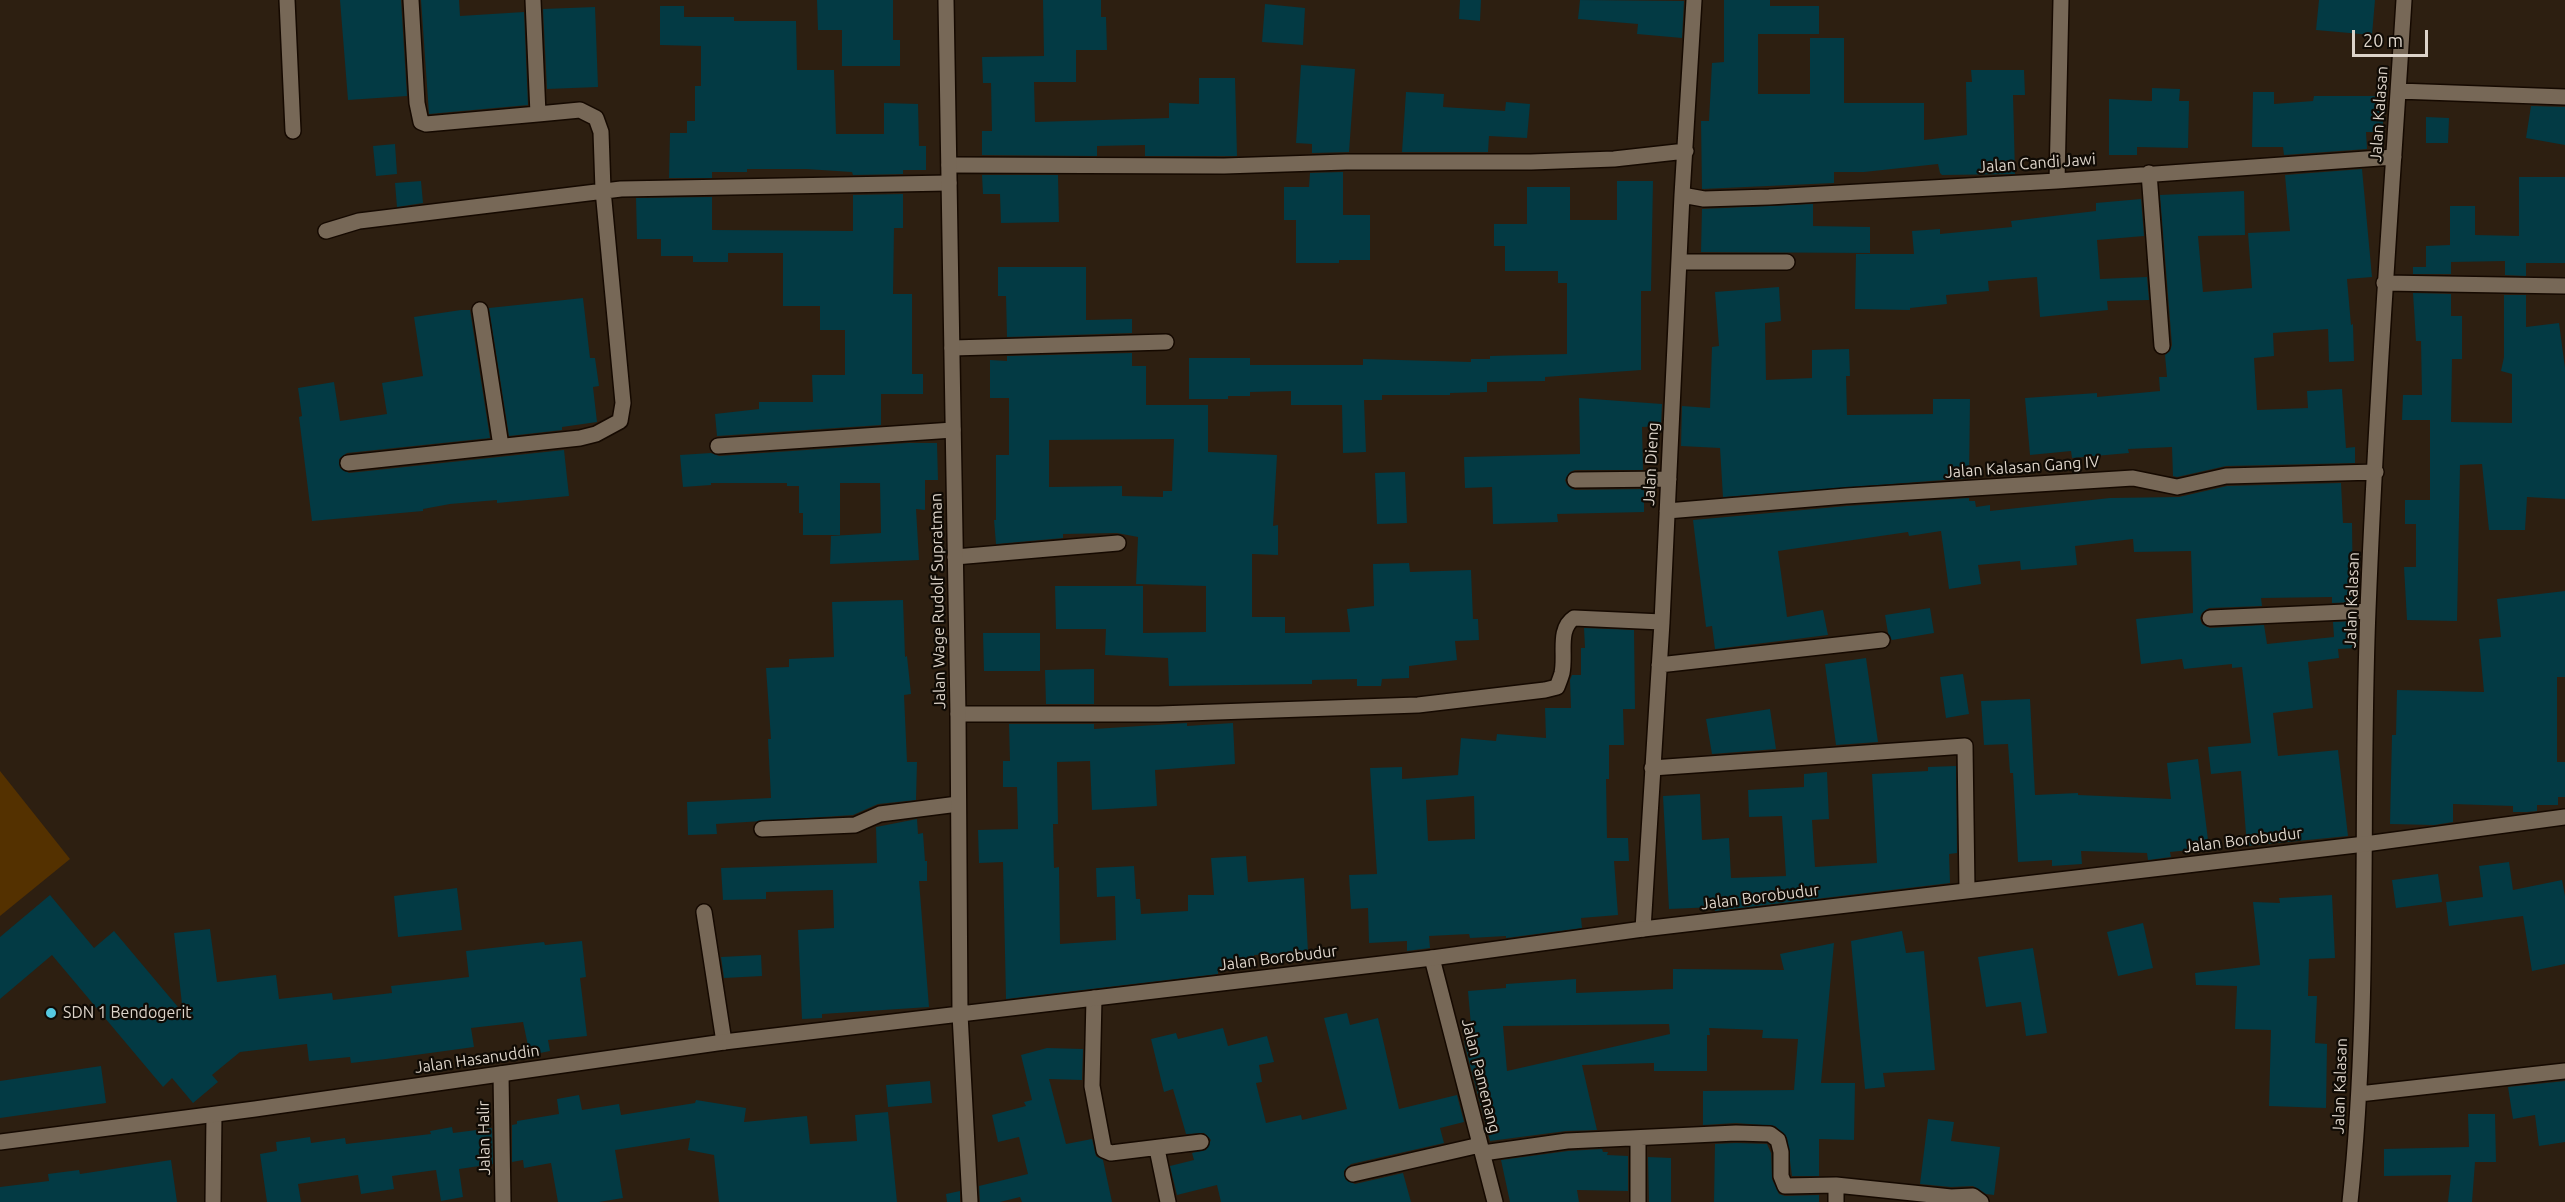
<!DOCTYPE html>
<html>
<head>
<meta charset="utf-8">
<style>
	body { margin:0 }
	#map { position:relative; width:2565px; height:1202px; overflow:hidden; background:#2d1f11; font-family:Ubuntu,sans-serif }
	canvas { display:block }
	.scale { position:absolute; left:2352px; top:30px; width:76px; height:27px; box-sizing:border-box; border:3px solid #ddd4ca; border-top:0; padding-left:8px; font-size:18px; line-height:21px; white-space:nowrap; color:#ddd4ca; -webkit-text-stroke:4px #100b05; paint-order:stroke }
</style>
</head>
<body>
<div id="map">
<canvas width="2565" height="1202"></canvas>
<div class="scale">20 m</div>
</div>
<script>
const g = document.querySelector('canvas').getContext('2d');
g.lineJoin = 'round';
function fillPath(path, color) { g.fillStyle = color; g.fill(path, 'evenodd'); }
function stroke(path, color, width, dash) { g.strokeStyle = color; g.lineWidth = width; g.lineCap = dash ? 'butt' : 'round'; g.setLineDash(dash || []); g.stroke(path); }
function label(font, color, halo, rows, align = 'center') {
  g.font = font + ' Ubuntu,sans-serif'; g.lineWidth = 4.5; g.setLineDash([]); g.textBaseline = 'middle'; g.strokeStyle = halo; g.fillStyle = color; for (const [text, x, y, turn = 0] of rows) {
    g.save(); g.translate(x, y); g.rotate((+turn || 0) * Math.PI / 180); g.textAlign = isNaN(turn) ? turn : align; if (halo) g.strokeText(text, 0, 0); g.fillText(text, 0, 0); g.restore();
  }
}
fillPath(new Path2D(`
	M0,771L70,859L0,916Z`), '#543100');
fillPath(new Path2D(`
	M340,0H401L407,96L348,100Z
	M421,0H459L460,16L524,12L528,105L429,114Z
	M817,0H893V40H900V66H842V30H818Z
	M1043,0H1101V17H1106L1107,50H1076V82H1034L1035,122L1169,118V103L1199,104V78H1235L1237,156H1145V145L1097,146V156L982,155V131H992L991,83H983L982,57L1044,56Z
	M1460,0H1481L1480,21L1459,19Z
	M1580,0L1684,1L1682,38L1637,34L1638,24L1578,19Z
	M1724,0H1770V6H1819V34H1758V94H1810V38H1844V103H1924V140L1967,135L1966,82H1972L1971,70H2024L2025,95H2013L2015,174L1942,175L1940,173L1938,164L1864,172H1834V183L1702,189L1701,121H1709L1712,63L1724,62Z
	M2319,0H2375L2372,35L2316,30Z
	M1265,4L1305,8L1303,45L1262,42Z
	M660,6H684V17H734V21H796L797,70H834L836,134H884V103L918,104L919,146H926V170H903V174L853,175L852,172L806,169H747V172H712V178H669L670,133H687V121H695V86H701V46L660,45Z
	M595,7L598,87L547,89L543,9Z
	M1301,65L1355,69L1349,152L1312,153V144L1296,143Z
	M2152,88L2180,89L2179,101H2189L2188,148L2137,147V155H2109V99L2152,101Z
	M1406,92L1444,94L1443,107L1505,111L1506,102L1530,104L1527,138L1489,136L1488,152H1402Z
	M2253,92H2274V104L2313,101L2314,96H2383V132H2366L2367,149L2284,155L2283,147H2252Z
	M2531,106L2565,107V145L2526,138Z
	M2426,117L2449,118L2448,143H2426Z
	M395,144L397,174L376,176L373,146Z
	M2362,169L2372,277L2347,279L2351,325L2353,324L2354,361L2329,362L2328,329L2273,333L2274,356L2254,358L2257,410L2308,408L2307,391L2342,389L2346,448L2355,447V463L2226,466L2177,477L2173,476L2172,447L2128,449L2129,453L2072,458L2071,451L2030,455L2025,398L2097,393V397L2160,391L2159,377H2167L2165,355L2170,351L2172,345L2160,195L2244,191L2245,235L2198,236L2203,292L2252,288L2248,233L2290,231L2285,175Z
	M1343,172V215H1370V260H1339V263H1296V220H1284V187H1309L1310,173Z
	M982,175H1058L1059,222L1001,223L1000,194H983Z
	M2519,177H2565V263H2526V276L2505,275V261L2451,262V274H2413V267H2426V246L2450,245V206H2475V235L2519,236Z
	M421,181L423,203L397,207L395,183Z
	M1617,181H1653L1651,291H1641V370L1545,377V381L1487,382V392L1450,393V395H1382V400H1364L1366,452L1343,453L1342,405H1291V391L1250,392V396H1228V399H1189V358H1250V365H1363V359L1471,362V359H1490V356L1567,354V283H1558V271H1505V246H1494V224H1527V187H1570V220H1617Z
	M903,194V228H894L893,294H912V374H923V394H881V425L717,436L715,414L759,409V402H813L812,375H845V330H820V306H783V253H728V262H693V256H661V239H637L636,198L712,197V230L853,231V195Z
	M2141,199L2144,236L2097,240L2100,279L2147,277L2149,300L2107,301L2108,310L2040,317L2037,277L1988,281L1989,291L1946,295L1947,304L1910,308V310L1855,309L1856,254H1914L1912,231L1940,229V234L2012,227L2011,221L2096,211V203Z
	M1813,204V226L1870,227V253L1701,252L1702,209Z
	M998,267H1086V320L1132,319V333L1007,337L1006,296H998Z
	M1779,287L1781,321L1765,323L1766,380L1812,378V350L1849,349L1850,376H1846L1847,415L1933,414V399H1970L1969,478L1723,497L1720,448L1681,446L1682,406L1710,408L1712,347L1719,346L1715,292Z
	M2413,293L2451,294V316H2462V359H2452L2451,422L2512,423V374L2501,371L2504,357V295H2526V327L2559,323L2565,368V499L2527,497L2525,530H2489L2482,464L2460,465L2457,621L2407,620L2404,567H2416V524H2405V500H2430V420H2402L2403,395H2422L2421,341H2416Z
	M583,298L590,358H595L599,386L593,387L597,422L562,427V430L509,436L489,308Z
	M461,310H470L490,438L347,453L339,459L340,468L349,473L564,450L569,496L497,503V500L450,504L423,509V511L312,521L299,417L302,416L298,388L334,382L340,421L387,414L382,383L423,376L414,317Z
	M1132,353V366H1146V405H1208V452L1277,455L1273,526L1278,525V555L1252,554V617H1285V633L1350,632L1347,609L1374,606L1373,564L1409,563L1410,572L1471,570L1473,619H1478L1479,640L1455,641L1457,660L1409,666V678L1382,679L1381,686H1357V679L1312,680V684L1169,686L1168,658L1105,655L1106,629H1056L1055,586H1143V633L1206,632V586L1136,584L1138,537L1117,533L1063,534V538L996,544L994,520H996V455H1009V398H990V360L1007,361V356ZM1174,439L1172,491H1163V497L1122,496V486L1049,487V440Z
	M1579,398L1662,404L1661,426L1642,427L1643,470H1575L1570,472L1565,480L1567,485L1575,490L1644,489V512L1557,514L1558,522L1493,524L1492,487L1465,488L1464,457L1580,454Z
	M908,443H937L938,480H925V510L916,509L919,560L830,564L831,536L881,533L880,483H840V535H803V513H799V486H787V483H711V485L683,487L680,455L711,453L719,456Z
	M1405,472L1407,523L1377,524L1375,473Z
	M2341,483L2343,523H2352L2353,602L2332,603V597L2261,598L2262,606L2209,608L2202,613L2200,618L2202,624L2210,628L2264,625L2267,644L2334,637L2333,622L2354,621V628H2358L2357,648L2338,649L2339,658L2308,662L2313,708L2273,713L2278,756L2338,750L2348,836L2247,846L2241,771L2211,774L2208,747L2251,743L2242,667L2232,668V664L2184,669L2182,659L2141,664L2136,619L2193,613L2191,551L2134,552L2133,539L2075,546L2077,565L2021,570L2020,561L1978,565L1981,584L1949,589L1941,531L1909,536L1908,532L1778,551L1787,617L1823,610L1828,635L1715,649L1712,626L1706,627L1693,520L1847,506L1969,498V501H1975L1976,507L1990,505V511L2110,498L2179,497L2227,486Z
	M2565,591V677H2557V762H2565V797H2558V805H2537V811L2527,812H2513V806L2453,804V822L2434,825L2390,824L2392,735H2396L2397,690L2484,692L2479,639L2501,637L2497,599Z
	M903,600L905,657L907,656L911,694L904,695L907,762H917L916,800L878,804L853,815L716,824L717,834L688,835L687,802L771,798L768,739H771L766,668L789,667V659L834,657L832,602Z
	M1930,608L1934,633L1892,640L1888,633L1885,615Z
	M1584,628L1634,630L1635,709H1623L1624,745H1609V779H1606L1607,838H1628L1629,861H1614L1618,915L1581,918L1582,928L1506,938V936L1470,938L1469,934L1429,936L1430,948L1407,951V941L1369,943L1368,908L1351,909L1349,875L1377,874L1370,768L1402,767V779L1458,775L1461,738L1496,741L1497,734L1546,738L1545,708H1571L1570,680L1572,675H1581V648H1585ZM1474,796L1475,839L1428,841L1426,800Z
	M983,633H1040V671H984Z
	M1866,658L1878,742L1836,745L1825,664Z
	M1094,669V704H1046L1045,670Z
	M1963,674L1969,714L1946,718L1940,677Z
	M2030,699L2035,795L2078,793V795L2171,799L2167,763L2198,759L2209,848L2170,852L2171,857L2148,860L2147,853L2081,851L2082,864L2052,866V860L2018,862L2013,773H2010L2008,744L1984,745L1981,701Z
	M1770,709L1776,749L1712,754L1706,719Z
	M1187,723V726L1233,723L1235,764L1155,770L1157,806L1092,810L1090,761L1057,762L1058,824H1053L1054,868L1059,867L1060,944L1116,940L1115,896L1097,897L1096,868L1134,866L1136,899H1140L1141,914L1188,911V895H1214L1211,858L1246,856L1248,882L1304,878L1308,952L1254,955L1255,965L1218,968V974L1006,999L1003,862L979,863L978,830L1018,829L1017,787H1003V761H1010L1009,724H1094V729Z
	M1956,766L1957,853L1949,854L1950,883L1715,911V907L1669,909L1663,796L1700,794L1702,840L1729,838L1731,878L1786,876L1782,816L1749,817L1748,790L1804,787V774L1827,772L1829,819L1812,820L1815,867L1877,863L1872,774L1928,771V767Z
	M917,819L918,834L923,833L925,861H927V881H919L929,1007L822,1014V1018L802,1019L798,930L834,928L833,890L766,892V899L723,900L721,868L877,863L876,827Z
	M2509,862L2513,890L2562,880L2565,896V964L2532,971L2523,916L2449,926L2446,902L2483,897L2479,866Z
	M2438,874L2442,902L2396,908L2392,880Z
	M457,888L462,930L398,937L394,896Z
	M50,895L94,948L114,931L183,1013L174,933L210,929L217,982L276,975L279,999L332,993L333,1000L392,993L391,986L469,977L466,951L544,942L545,945L582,941L586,977L580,978L587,1036L548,1040L550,1051L530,1055L523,1022L471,1028L474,1047L386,1059L351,1063L350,1057L309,1061L307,1044L240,1052L212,1075L218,1082L193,1103L172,1078L163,1087L52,955L0,999V937Z
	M2332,895L2335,958L2309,959L2308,996H2317L2315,1043L2327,1044L2326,1108L2269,1106L2271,1030L2235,1029L2237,986L2196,985L2195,973L2260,965L2253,902L2280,903L2279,898Z
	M2143,923L2153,968L2118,976L2107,932Z
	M1902,931L1906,953L1924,951L1935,1070L1883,1073L1885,1087L1865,1089L1851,941Z
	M1834,943L1821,1083H1855L1854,1140L1819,1139V1176H1792L1787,1138L1775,1126L1736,1123L1703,1125V1091L1794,1090L1798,1039L1762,1038L1763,1030L1709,1028L1710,1035H1707V1071H1654V1063L1582,1065L1597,1130L1566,1131L1490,1141L1465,1046L1464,1038L1472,1037L1468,991L1506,988V984L1576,979V993L1673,989V969L1784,970L1780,954ZM1669,1024L1670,1034L1507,1071L1503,1026Z
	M2033,948L2047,1033L2026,1036L2021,1002L1986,1007L1978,957Z
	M761,955L762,976L724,978L721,957Z
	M1347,1013L1350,1025L1378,1018L1399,1109L1457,1095L1464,1122L1440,1128L1444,1143L1351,1164L1344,1171L1346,1180L1355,1184L1403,1173L1411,1202H1221L1217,1185L1177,1195L1170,1166L1194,1160L1192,1153L1206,1150L1211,1140L1204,1133L1186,1134L1173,1089L1164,1092L1151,1039L1176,1033L1178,1039L1223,1028L1228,1046L1267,1036L1274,1062L1259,1065L1262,1082L1256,1083L1266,1123L1301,1115L1302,1120L1347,1109L1324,1018Z
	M1047,1048L1083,1049L1082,1080L1049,1079L1066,1144L1092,1139L1096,1156L1103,1160L1112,1202H1022L1020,1197L1000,1202H980L979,1186L1028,1174L1019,1137L998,1142L992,1115L1026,1106L1024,1102L1032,1100L1021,1055Z
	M101,1066L106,1103L0,1118V1081Z
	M930,1081L932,1103L888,1107L886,1085Z
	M2565,1081V1142L2539,1146L2535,1115L2513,1119L2508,1087Z
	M579,1095L582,1110L619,1104L621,1115L695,1103L696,1100L746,1108L744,1122L807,1116L810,1144L857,1141L855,1115L888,1112L897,1202H719L714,1155L688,1150L690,1138L615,1150L623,1198L599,1202H558L551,1163L524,1168L523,1160L512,1162V1125L517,1124V1121L559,1114L557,1099Z
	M2468,1114H2495L2496,1162H2475L2472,1202H2448L2451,1175L2384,1176V1149L2469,1147Z
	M1928,1119L1954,1122L1951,1141L2000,1147L1994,1195L1986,1194L1973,1186L1951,1187L1920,1184Z
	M452,1127L453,1133L492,1128L493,1164L459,1169L463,1197L441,1201L436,1170L392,1176L394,1189L361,1194L358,1175L298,1184L301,1202H267L260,1154L277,1151L276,1142L310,1137L311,1143L345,1138L346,1144L431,1134L430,1131Z
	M1736,1143L1767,1144L1771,1153L1772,1179L1779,1194L1785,1196L1819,1195V1202H1714L1715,1144Z
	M1602,1149L1603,1152H1608L1607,1155L1628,1156V1191L1577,1190L1579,1202H1510L1501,1160L1568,1151Z
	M1648,1157L1671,1158V1202H1649Z
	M171,1160L177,1202H0V1187L49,1181L48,1174L79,1170L80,1174Z
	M960,1191V1202H947L946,1194Z`), '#033a44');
const minor = new Path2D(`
	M287,0L293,131
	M411,0L417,103L421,122L426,124L538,114
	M2398,91L2565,97
	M949,165L1224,166L1346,162H1531L1614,159L1686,151
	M2149,173L2162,346
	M2057,181L2061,0
	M1682,195L1704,199L1769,197L2057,181L2394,157
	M326,231L359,221L621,189L949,183
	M1679,262H1787
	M2384,283L2565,286
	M480,310L501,446
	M952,348L1166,342
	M718,446L953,430
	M348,463L580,438L596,434L620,421L623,403L603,190L601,132L596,118L580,110L538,114L533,0
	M1575,480L1669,479
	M1667,511L1846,496L2133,478L2177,487L2226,476L2376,472
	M955,557L1118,543
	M2210,618L2368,611
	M1659,665L1882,640
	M958,714H1159L1418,705L1545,690L1557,687C1559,682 1561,677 1562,673C1566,655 1557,629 1574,618L1662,622
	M1652,768L1965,746L1967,890
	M762,829L855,825L880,814L958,804
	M704,912L724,1042
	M1643,929L1662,622L1682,195L1694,0
	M1432,958L1495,1202
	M1094,998L1092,1086L1104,1150L1111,1153L1201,1142
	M501,1074L503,1202
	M2359,1094L2565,1071
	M1157,1149L1168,1202
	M1483,1153L1567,1141L1736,1133L1770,1134L1778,1140L1781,1152V1176L1785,1186L1836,1185L1951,1197L1973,1196L1981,1202
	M1353,1174L1480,1145
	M213,1202L214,1115
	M1638,1202V1138
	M1836,1202V1185
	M2350,1202C2371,1006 2360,807 2368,610C2376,406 2391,203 2404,0`);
const tertiary = new Path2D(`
	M946,0L958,714L960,1014L970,1202
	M0,1142L255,1109L724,1042L1432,958L1643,929L2365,844L2565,817`);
stroke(minor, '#150900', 18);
stroke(tertiary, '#150900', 18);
stroke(minor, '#776857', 15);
stroke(tertiary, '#776857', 15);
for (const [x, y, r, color] of [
	[51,1013,6,"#56c9e1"]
]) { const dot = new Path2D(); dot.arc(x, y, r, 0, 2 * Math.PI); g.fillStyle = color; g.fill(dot); stroke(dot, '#100b05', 2); }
label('16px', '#ddd4ca', '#100b05', [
	["Jalan Kalasan",2379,114,-86],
	["Jalan Candi Jawi",2037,163,-4],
	["Jalan Dieng",1651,464,-87],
	["Jalan Kalasan Gang IV",2022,467,-4],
	["Jalan Kalasan",2352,600,-88],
	["Jalan Wage Rudolf Supratman",938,601,-91],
	["Jalan Borobudur",2243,840,-7],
	["Jalan Borobudur",1760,897,-7],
	["Jalan Borobudur",1278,958,-7],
	["Jalan Hasanuddin",477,1059,-8],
	["Jalan Pamenang",1481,1076,76],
	["Jalan Kalasan",2340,1086,-88],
	["Jalan Halir",484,1138,-91]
]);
label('16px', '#ddd4ca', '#100b05', [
	["SDN 1 Bendogerit",63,1013]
], 'left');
</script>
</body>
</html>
